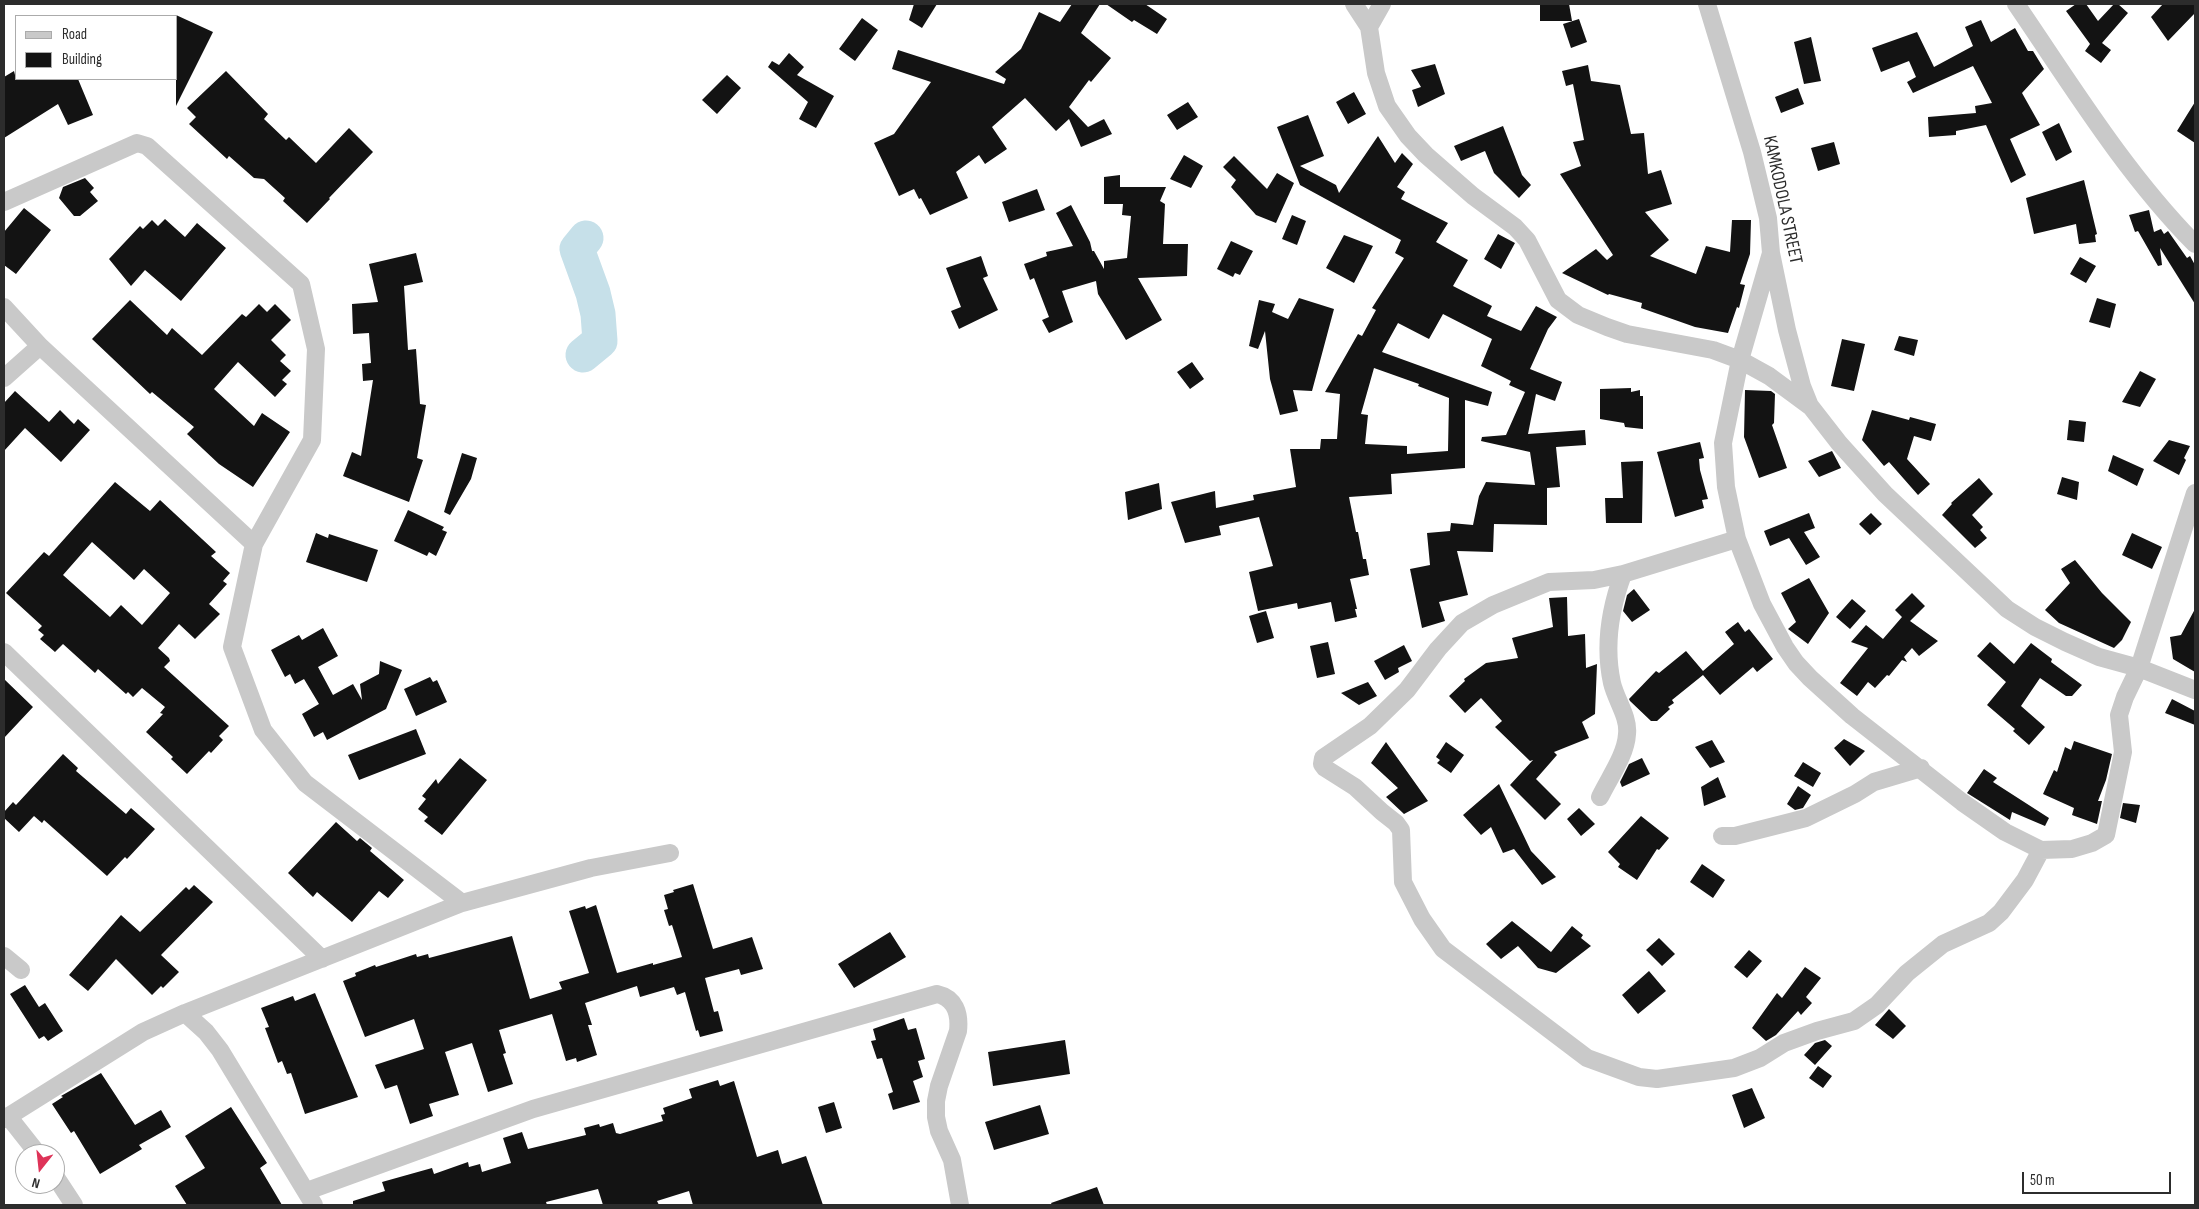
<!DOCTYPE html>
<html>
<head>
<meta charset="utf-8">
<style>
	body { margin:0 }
	#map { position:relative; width:2199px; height:1209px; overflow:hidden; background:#fff; font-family:"Sofia Sans Condensed",sans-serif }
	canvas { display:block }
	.frame { position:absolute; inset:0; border:5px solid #2c2c2c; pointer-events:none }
	.legend { position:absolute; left:15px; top:15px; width:162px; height:65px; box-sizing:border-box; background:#fff; border:1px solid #ababab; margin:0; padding:6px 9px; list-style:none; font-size:15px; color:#2c2c2c }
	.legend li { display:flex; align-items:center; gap:10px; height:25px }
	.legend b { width:25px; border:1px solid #ababab }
	.north { position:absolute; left:15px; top:1144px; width:50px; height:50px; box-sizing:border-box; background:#fff; border:1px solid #ababab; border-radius:50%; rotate:196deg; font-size:14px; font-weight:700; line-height:20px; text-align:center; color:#2c2c2c }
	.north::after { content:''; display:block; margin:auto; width:18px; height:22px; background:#de3358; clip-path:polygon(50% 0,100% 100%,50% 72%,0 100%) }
	.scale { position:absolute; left:2022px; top:1172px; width:149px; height:22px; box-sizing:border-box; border:2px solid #2c2c2c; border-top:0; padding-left:6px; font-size:15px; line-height:18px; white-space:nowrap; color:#2c2c2c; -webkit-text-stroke:4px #fff; paint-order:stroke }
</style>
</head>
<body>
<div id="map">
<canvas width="2199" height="1209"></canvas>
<div class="frame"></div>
<ul class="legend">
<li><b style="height:6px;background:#c9c9c9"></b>Road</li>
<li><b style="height:14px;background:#131313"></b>Building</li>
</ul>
<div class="north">N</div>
<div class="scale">50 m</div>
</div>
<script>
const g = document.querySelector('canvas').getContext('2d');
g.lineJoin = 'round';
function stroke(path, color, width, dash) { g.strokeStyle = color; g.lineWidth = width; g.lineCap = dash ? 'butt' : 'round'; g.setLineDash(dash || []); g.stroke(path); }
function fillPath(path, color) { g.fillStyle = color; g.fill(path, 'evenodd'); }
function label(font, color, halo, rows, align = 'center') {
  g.font = font + ' "Sofia Sans Condensed",sans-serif'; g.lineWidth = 5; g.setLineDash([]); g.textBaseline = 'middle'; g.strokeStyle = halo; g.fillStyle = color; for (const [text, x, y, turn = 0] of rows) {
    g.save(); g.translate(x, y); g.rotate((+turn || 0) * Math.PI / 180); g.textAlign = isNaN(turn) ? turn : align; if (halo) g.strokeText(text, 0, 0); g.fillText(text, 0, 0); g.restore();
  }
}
stroke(new Path2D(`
	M583,355L600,341L598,314L593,293L577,249L586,238`), '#c6e0e9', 35);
fillPath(new Path2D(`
	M914,4H937L922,28L909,20Z
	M1072,4H1100L1081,33L1111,58L1091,82L1089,80L1069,107L1088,127L1104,119L1112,134L1081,147L1069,119L1056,131L1025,98L992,127L1007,149L985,164L979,155L956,172L968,198L930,215L921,198L919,199L914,189L899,196L874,143L894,134L931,82L892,69L898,50L1004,84L1006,79L995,72L1021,49L1039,12L1060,22Z
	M1106,4H1145L1167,19L1157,34L1134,20L1132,22Z
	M1540,4H1569L1572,21H1540Z
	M2076,4H2086L2098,21L2114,4H2118L2128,13L2102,43L2111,50L2101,63L2085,51L2090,44L2066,11Z
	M2163,4H2195V13L2168,41L2151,17Z
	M176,15L213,32L176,106Z
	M862,18L878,30L855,61L839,49Z
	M1579,19L1587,42L1571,48L1563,24Z
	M1981,20L1991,42L2015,28L2028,51H2033L2044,69L2022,93L2040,125L2010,139L2026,175L2011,183L1986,125L1956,131V135L1929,137L1928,117L1976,113L1975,106L1992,103L1973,66L1913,93L1907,82L1916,77L1909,61L1881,72L1872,48L1917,32L1934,67L1973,46L1965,27Z
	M1811,37L1821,81L1804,84L1794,42Z
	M789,53L804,67L797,75L834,96L816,128L799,119L808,102L768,67L772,61L779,65Z
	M1435,64L1445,94L1418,107L1412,90L1421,87L1411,70Z
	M1588,65L1591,81L1620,85L1631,134L1644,133L1648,174L1661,170L1672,204L1645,212L1669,240L1650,256L1696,274L1706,246L1730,252L1732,220H1751L1750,254L1740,284L1745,285L1739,308L1737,307L1728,333L1695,327L1641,308L1642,303L1609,294L1608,295L1562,273L1596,249L1607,260L1613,255L1560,174L1581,166L1573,142L1584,140L1573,84L1566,86L1562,71Z
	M14,71L16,79H78L93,115L68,125L58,104L4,138V77Z
	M226,71L268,114L264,119L286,140L289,137L316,163L349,128L373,152L329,198L330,199L307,223L283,201L285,198L264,179L254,178L229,156L227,159L189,124L196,117L187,108Z
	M727,75L741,88L717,114L702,100Z
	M1798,88L1804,104L1781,113L1775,97Z
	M1354,92L1366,114L1348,124L1336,102Z
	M1188,102L1198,117L1177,130L1167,115Z
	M2195,102V143L2177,131Z
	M1308,115L1324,156L1300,166L1336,185L1339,193L1378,136L1395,163L1402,153L1413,164L1397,187L1405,192L1401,199L1448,223L1436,242L1468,260L1453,286L1492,306L1487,316L1521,331L1536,306L1557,317L1548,329L1530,369L1562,382L1555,401L1536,394L1528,434L1585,430L1586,445L1556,447L1560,487L1547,488V525L1494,524L1493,552L1457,551L1468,595L1439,602L1445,621L1422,628L1410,569L1430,565L1427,533L1450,531L1451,523L1473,525L1479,496L1486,482L1535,485L1530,452L1481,441L1482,437L1506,435L1525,392L1509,385L1511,381L1481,366L1492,339L1443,314L1429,339L1398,323L1382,352L1492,392L1488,406L1465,400V468L1391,474L1392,494L1349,497L1356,532H1358L1363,559H1366L1369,575L1350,579L1357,609H1355L1357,617L1335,622L1331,602L1298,609L1297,603L1258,611L1249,572L1273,566L1259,517L1219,526L1221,535L1185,543L1171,502L1215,491L1216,508L1254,500L1253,495L1296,487L1290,449H1320L1321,439H1337L1340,394L1325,392L1358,334L1362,336L1376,310L1372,308L1404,258L1395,253L1401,240L1300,185L1277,127ZM1374,368L1419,384L1418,386L1449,398L1448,451L1407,454V446L1365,444L1368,415L1361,414Z
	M2059,123L2072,152L2056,161L2042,132Z
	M1503,126L1522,175L1531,185L1519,198L1494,173L1485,151L1461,161L1454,146Z
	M1834,142L1840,164L1818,171L1811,148Z
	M1184,155L1203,166L1191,188L1170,179Z
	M1234,156L1267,189L1277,173L1294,183L1276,223L1256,215L1231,187L1236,180L1223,167Z
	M1120,175V187H1166L1160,201L1165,204L1163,244H1188L1187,276L1138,278L1162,320L1126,340L1098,294L1096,281L1062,291L1073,322L1049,333L1042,320L1049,317L1034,278L1030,280L1024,264L1047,256L1046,252L1073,246L1056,213L1071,205L1090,242L1093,255L1092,251H1094L1104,269V261L1127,258L1131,216L1122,215L1123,204H1104V177Z
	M85,178L94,188L90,192L98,201L80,216H74L59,198L63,187Z
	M2084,180L2097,234L2095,235L2096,242L2079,244L2076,224L2034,234L2026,198Z
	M1037,189L1045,210L1009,222L1002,202Z
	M24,208L51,230L16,274L4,265V232Z
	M2149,210L2154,232L2161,229L2164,234L2168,231L2187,258L2190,256L2195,265V304L2160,248L2162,265L2158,266L2138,231L2135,232L2129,215Z
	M1292,215L1306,221L1297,245L1282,239Z
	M165,219L185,237L197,223L226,248L181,301L145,270L131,286L109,259L140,226L143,229L152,220L158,226Z
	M1498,234L1515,243L1501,269L1484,259Z
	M1344,235L1373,246L1354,283L1326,268Z
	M1231,241L1253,251L1240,275L1235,273L1233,277L1217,269Z
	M416,253L423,282L404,286L408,350L416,349L420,404L426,405L417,458L423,460L409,502L343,476L352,452L361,456L373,380L363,381L362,364L371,363L369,333L353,334L352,304L378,302L369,264Z
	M981,256L988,276L983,278L998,310L959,329L951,311L961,307L946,268Z
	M2080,257L2096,266L2086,283L2070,274Z
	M1299,298L1334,309L1312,391L1293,390L1298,411L1280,415L1270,379L1265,331L1258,349L1249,346L1259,300L1275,304L1272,312L1288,319Z
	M2097,298L2116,304L2110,328L2089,322Z
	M130,300L167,335L172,328L202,355L242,314L246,317L259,304L267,312L275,304L291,320L271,340L286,355L280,361L291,371L282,380L287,384L275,397L238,362L214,389L254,426L262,413L290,432L253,487L219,464L187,434L194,427L152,392L150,394L92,339Z
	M1899,336L1918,340L1914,356L1894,350Z
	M1842,339L1865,344L1854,391L1831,386Z
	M1192,362L1204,379L1190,389L1177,372Z
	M2140,371L2156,379L2140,407L2122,402Z
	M1631,388V392L1640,390V396H1643V429L1625,427L1624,423L1600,419V389Z
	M1745,390L1771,391L1775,394L1774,423L1772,425L1787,468L1759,478L1744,437Z
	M15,391L49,422L60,410L74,424L78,419L90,430L61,462L25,428L4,451V403Z
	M1872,410L1909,420L1910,417L1936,424L1931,441L1914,436L1907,459L1930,484L1918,495L1889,462L1884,466L1862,440Z
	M2069,420L2086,422L2084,442L2067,440Z
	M2169,440L2190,446L2184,458L2186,460L2179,475L2153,461Z
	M1700,442L1704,458L1699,459L1700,470L1708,499L1702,500L1704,508L1675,517L1657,452Z
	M1832,451L1841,468L1819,477L1808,461Z
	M462,453L477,458L471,479L450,515L444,512Z
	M2113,455L2144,469L2137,486L2108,471Z
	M1643,461L1642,523H1606L1605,498H1623L1621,462Z
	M2062,477L2079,482L2077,500L2057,494Z
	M1979,478L1993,494L1972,515L1983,527L1980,530L1987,538L1975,548L1942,515L1952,504L1951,503Z
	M115,482L150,511L160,500L216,552L211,556L230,573L223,581L227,584L209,604L220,614L195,639L179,624L158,648L169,658L170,661L164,667L229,726L219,736L223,740L211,753L209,751L187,774L171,759L173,757L146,732L163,714L160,713L165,707L142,688L133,697L128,692L126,694L98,669L95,673L63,644L55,652L40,639L44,635L38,630L42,626L6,593L44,552L49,556ZM92,542L134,580L144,569L170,593L142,625L121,605L110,617L63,575Z
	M1159,483L1162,509L1128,520L1125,492Z
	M408,510L444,527L442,530L447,532L436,556L429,552L427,556L394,541Z
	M1809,513L1815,528L1804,532L1820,557L1806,565L1789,538L1770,546L1764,531Z
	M1871,513L1882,524L1870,535L1859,524Z
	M316,533L328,538L329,534L378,550L367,582L306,562Z
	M2132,533L2162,547L2152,569L2122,555Z
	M2075,560L2102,593L2131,622L2122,640L2114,648L2059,623L2045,610L2070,583L2061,569Z
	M1809,578L1829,613L1808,644L1788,629L1796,622L1781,593Z
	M1634,589L1650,610L1632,622L1623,611L1627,595Z
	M1912,593L1925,606L1910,621L1938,641L1919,656L1912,648L1904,657L1907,662L1902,660L1889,676L1887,675L1875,688L1868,682L1857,696L1840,683L1868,648L1851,642L1866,625L1883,639L1902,617L1895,610Z
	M1567,597L1568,636L1585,634L1586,668L1597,664L1595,714L1582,722L1589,738L1554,752L1557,755L1536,779L1561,804L1545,820L1510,785L1533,760L1530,761L1495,727L1502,721L1481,698L1465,713L1449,696L1465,681L1464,679L1486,663L1518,658L1512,638L1553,627L1549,598Z
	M1852,599L1866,611L1850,629L1836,617Z
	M2195,609V672L2173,659L2170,637L2181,635Z
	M1266,611L1274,638L1257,643L1249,616Z
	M1738,622L1745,632L1749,629L1773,659L1757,672L1753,667L1720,695L1703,675L1672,700L1674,703L1668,707L1670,709L1657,721H1651L1630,701L1629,699L1656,671L1659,673L1686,651L1703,671L1734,644L1725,632Z
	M323,628L338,656L318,667L333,695L353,684L362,700L360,684L379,674L380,661L402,670L386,709L327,740L323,732L314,737L302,714L319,704L304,679L295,684L290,674L285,677L271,650L299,635L302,640Z
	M1328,642L1335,674L1317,678L1310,646Z
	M1990,642L2014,664L2031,643L2052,659L2051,662L2082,685L2072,696H2066L2040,678L2021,706L2045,727L2029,745L2013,731L2015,729L1987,705L2006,682L1977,656Z
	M1404,645L1412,661L1398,668L1399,672L1385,680L1374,661Z
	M430,677L433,682L437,680L447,702L416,716L404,689Z
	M4,679L33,707L4,738Z
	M1368,682L1377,696L1359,705L1341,693Z
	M2172,699L2195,711V725L2165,713Z
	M416,729L426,754L359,780L348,755Z
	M1844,739L1865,751L1850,766L1834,748Z
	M1712,740L1725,762L1710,768L1695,747Z
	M2074,741L2112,754L2106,780L2098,801H2102L2097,824L2072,815L2074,808L2043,794L2054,770L2057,772L2065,747L2071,750Z
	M1386,742L1428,801L1404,814L1386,797L1398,788L1371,763Z
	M1446,742L1464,755L1451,773L1437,763L1440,760L1436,757Z
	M63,754L78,768L76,771L126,814L131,808L155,829L127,859L125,857L107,876L44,820L42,823L34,816L19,832L4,818V812L13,802L16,805Z
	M460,758L487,780L442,835L424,821L428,817L418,809L426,799L422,796L436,779L438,784Z
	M1642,758L1650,774L1622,787L1620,782L1629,764Z
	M1803,762L1821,773L1813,787L1794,776Z
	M1984,769L1997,778L1993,782L2049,818L2045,826L2012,812L2010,820L1967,793Z
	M1718,777L1726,797L1704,806L1701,787Z
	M1499,784L1531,851L1556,877L1542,885L1514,849L1503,853L1491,827L1481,835L1463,815Z
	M1798,786L1811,795L1803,808L1795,810L1787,804Z
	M2123,803L2140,805L2136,823L2120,818Z
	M1579,808L1595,824L1581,836L1567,819Z
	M1641,816L1669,838L1659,850L1657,849L1637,880L1618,867L1620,864L1608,852Z
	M336,822L357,841L360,838L372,848L370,851L404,880L388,898L379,891L352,922L317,892L313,897L288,873Z
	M1702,864L1725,880L1713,898L1690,882Z
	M693,884L713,949L752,937L763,969L741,975L739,969L705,978L714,1012L718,1011L723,1031L700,1037L698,1030L696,1031L685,992L677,995L674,987L640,997L637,986L585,1003L592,1025H588L597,1055L577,1062L576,1058L566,1061L552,1014L499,1030L506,1053L503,1054L513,1084L488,1092L472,1043L445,1052L459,1095L429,1104L433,1116L410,1124L397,1085L385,1089L375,1065L424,1049L414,1019L365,1037L343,981L356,976L355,973L375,965L376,967L416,954L417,957L428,954L429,958L512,936L530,999L562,989L559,982L589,973L569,911L585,906L586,909L596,905L617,973L653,963V965L682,957L672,925L669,926L664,910L668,909L664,895L674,892L673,890Z
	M194,885L213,902L161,955L179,972L163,988L161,986L152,995L116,959L88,991L69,975L121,915L140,932L186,887L189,890Z
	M1512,921L1551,952L1572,926L1583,935L1581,938L1591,946L1556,973L1538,968L1518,946L1501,959L1486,944Z
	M890,932L906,957L854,988L838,964Z
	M1659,938L1675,954L1662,966L1646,950Z
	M1749,950L1762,961L1747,978L1734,967Z
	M1805,967L1821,978L1806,997L1812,1003L1801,1015L1798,1011L1776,1035L1766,1041L1752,1028L1777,993L1782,998Z
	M1649,971L1666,991L1638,1014L1622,995Z
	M25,985L39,1007L45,1003L63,1031L48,1041L44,1036L39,1039L10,994Z
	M315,993L358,1097L305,1114L291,1073L287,1074L282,1061L278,1063L265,1028L269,1027L261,1008L293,996L295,1001Z
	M1889,1009L1906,1026L1893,1039L1875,1025Z
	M904,1018L908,1030L916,1028L925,1059L918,1061L923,1077L913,1081L920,1102L893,1110L888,1094L893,1092L882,1058L877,1059L871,1041L876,1040L873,1029Z
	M1065,1040L1070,1074L993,1086L988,1052Z
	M1825,1040L1832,1046L1815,1065L1804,1055L1815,1043Z
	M1818,1066L1832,1076L1823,1088L1809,1078Z
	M101,1073L135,1125L161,1110L171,1127L139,1145L142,1149L100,1174L74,1131L71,1133L52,1104L63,1097L61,1096Z
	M718,1080L720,1086L734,1081L757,1157L778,1150L782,1164L806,1156L823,1205H693L689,1191L657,1201L659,1205H603L598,1189L546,1202L547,1205H353V1201L385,1191L382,1182L432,1168L434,1174L468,1162L469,1167L480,1164L482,1172L511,1163L503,1138L522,1132L528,1149L586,1135L584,1128L599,1124L600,1127L613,1123L616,1133L620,1134L663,1121L661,1115L665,1114L663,1108L692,1098L689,1089Z
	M1752,1088L1765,1118L1744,1128L1732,1095Z
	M834,1102L842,1128L826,1133L818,1107Z
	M1040,1105L1049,1134L994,1150L985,1122Z
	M231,1107L267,1163L260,1168L282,1205H187L175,1186L205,1168L185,1136Z
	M1097,1187L1104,1205H1052L1051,1203Z`), '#131313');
stroke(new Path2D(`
	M1354,4L1369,27L1376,73L1387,106L1408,136L1426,155L1473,196L1515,227L1527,240L1558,300L1578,315L1607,327L1627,334L1713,350L1740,360L1769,376L1811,407L1839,443L1885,494L2007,609L2035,627L2065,642L2099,657L2139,668L2195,690
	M1707,4L1752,152L1768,218L1771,253L1787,330L1802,386L1810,406
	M2016,4C2072,86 2125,173 2195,244
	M1369,27L1382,4
	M4,202L137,143L147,146L301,284L316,349L312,440L254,544L232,647L263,730L305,783L462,903
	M1771,253L1740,360L1723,443L1726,487L1737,539L1762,604L1785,647L1796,663L1810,678L1852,716L1962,802L2005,832L2041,850L2072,849L2092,843L2106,835L2123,752L2119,715L2125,697L2139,668L2195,493
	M4,307L40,346L254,544
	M4,378L40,346
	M1737,539L1623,574L1594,580L1549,582L1493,605L1462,623L1438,649L1407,690L1370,726L1323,758L1322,764L1325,768L1355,787L1382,812L1396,823L1401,830L1403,882L1422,919L1443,949L1587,1058L1639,1077L1657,1079L1734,1068L1760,1058L1784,1043L1817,1031L1854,1021L1877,1005L1907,973L1943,944L1989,923L2001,912L2025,880L2041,850
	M4,652L322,959
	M1600,797C1609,778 1626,755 1627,734C1629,717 1616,700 1612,683C1604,646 1610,609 1623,574
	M1722,836H1735L1806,818L1855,794L1874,782L1921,768
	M4,956L21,970
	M185,1013L206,1032L220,1050L314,1205
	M8,1116L38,1154
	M4,1119L143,1032L185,1013L462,903L591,868L670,853
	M55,1176L74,1205
	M307,1191L533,1109L937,994C955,998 960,1013 958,1031L939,1086L936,1101V1117L939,1131L952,1160L960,1205`), '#c9c9c9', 18);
label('19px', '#2c2c2c', '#fff', [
	["KAMKODOLA STREET",1782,200,78]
]);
</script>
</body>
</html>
